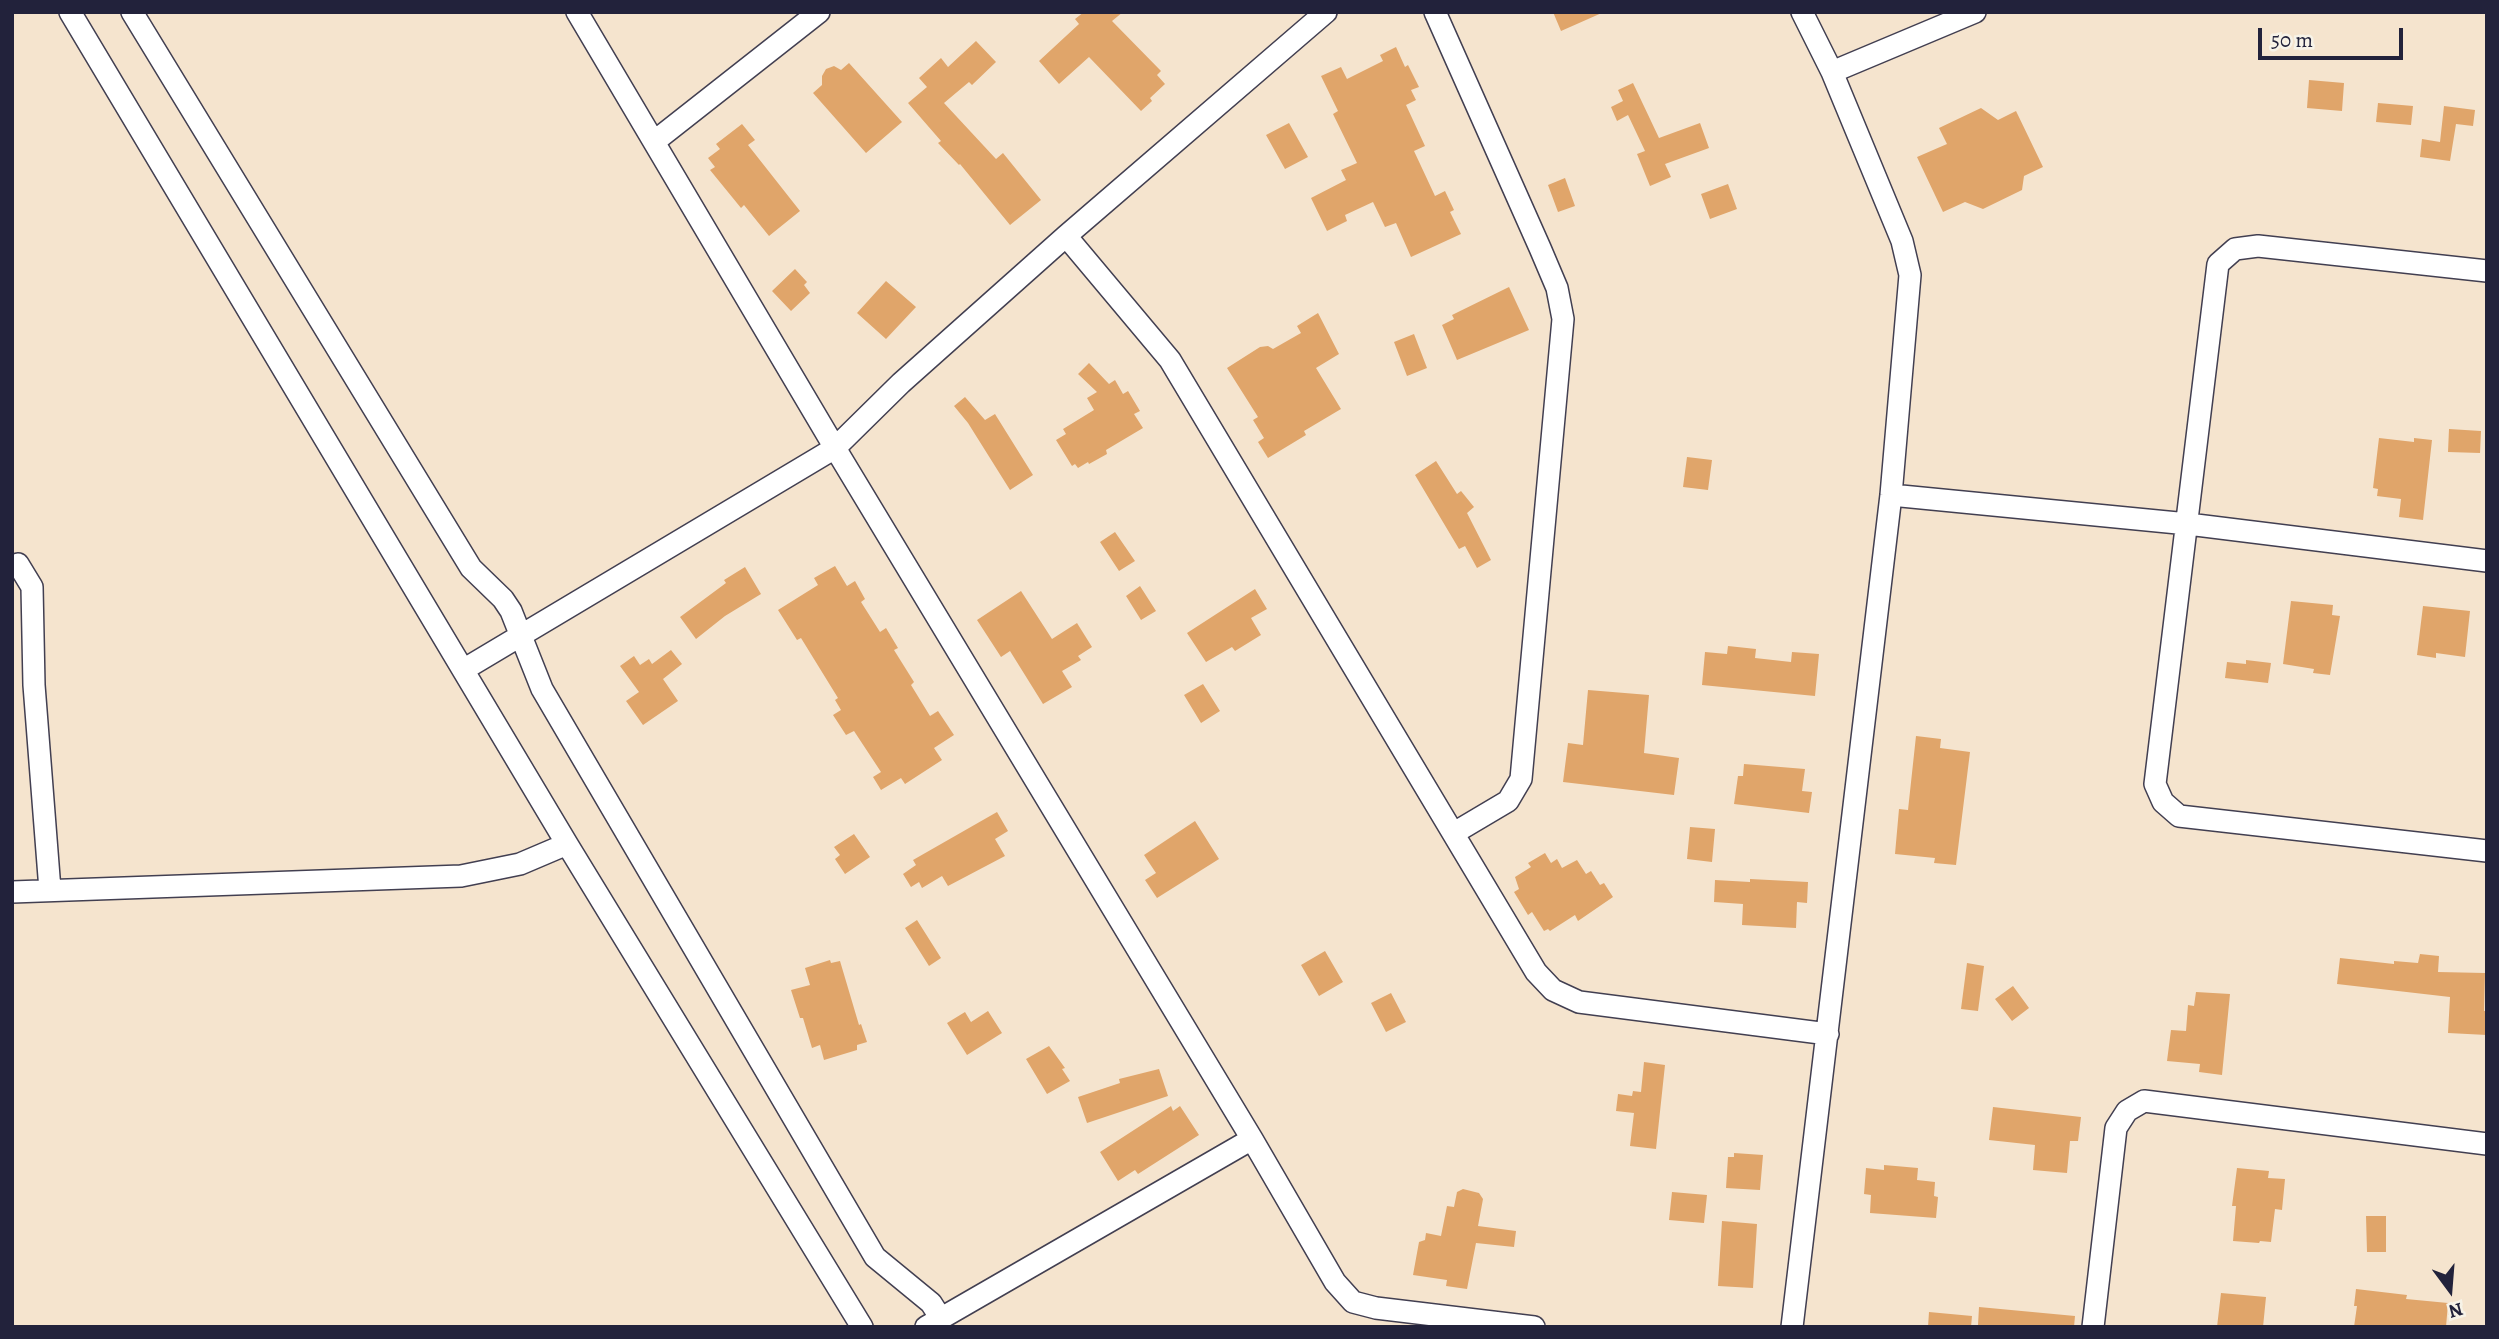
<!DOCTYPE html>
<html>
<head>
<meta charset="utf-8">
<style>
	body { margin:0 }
	#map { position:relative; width:2499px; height:1339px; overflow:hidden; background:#f5e4ce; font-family:Alegreya,serif }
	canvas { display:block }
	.frame { position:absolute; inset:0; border:14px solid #22223b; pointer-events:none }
	.north { position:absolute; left:2415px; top:1255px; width:70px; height:70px; -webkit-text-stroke:5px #f7f3e8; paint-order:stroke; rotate:164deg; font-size:19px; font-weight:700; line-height:28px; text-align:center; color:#22223b }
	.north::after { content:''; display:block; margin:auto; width:24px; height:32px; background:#22223b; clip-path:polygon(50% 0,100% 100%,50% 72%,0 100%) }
	.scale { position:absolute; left:2258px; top:28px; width:145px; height:32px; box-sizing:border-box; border:4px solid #22223b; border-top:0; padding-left:9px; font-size:21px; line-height:24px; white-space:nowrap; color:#22223b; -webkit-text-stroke:5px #f7f3e8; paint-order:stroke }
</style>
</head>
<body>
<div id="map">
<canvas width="2499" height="1339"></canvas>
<div class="frame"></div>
<div class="north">N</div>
<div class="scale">50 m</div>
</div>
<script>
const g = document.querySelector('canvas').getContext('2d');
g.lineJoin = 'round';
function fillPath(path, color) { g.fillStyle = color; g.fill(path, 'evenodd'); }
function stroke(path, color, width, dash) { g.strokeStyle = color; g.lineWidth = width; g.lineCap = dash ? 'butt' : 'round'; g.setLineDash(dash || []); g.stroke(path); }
fillPath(new Path2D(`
	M1084,12H1123L1112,21L1161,71L1157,75L1165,84L1150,98L1152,101L1141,111L1089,57L1059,84L1039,61L1079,24L1075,19Z
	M1553,12H1604L1561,31Z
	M976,41L996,62L972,85L969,82L944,103L996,159L1003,153L1041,200L1010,225L960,164L959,165L938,143L941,141L908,103L927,87L919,78L941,58L948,67Z
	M1396,47L1405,67L1408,65L1419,87L1411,90L1416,100L1406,105L1425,146L1414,151L1435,196L1445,191L1454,210L1450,212L1461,234L1411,257L1396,223L1385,227L1373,202L1345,215L1347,221L1327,231L1311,198L1346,180L1341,170L1357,163L1333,114L1338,111L1321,76L1341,67L1347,79L1383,61L1380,55Z
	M849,63L902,122L866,153L813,93L822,85V76L826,69L834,66L841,70Z
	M2309,80L2344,83L2342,111L2307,108Z
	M1633,83L1659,138L1700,123L1709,148L1665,164L1671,177L1650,186L1637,154L1645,151L1628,115L1617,121L1611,107L1623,101L1618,90Z
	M2378,103L2413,106L2411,125L2376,122Z
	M2444,106L2475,110L2473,126L2456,124L2450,161L2420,157L2422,139L2440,142Z
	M1981,108L1998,120L2016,111L2043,167L2024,176L2022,190L1983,209L1965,202L1943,212L1917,157L1947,144L1939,128Z
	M1289,123L1308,157L1285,169L1266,135Z
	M742,124L755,140L748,145L800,211L769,236L744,205L741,208L710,170L715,167L708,158L720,149L716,144Z
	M1565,178L1575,206L1558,212L1548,185Z
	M1728,184L1737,209L1710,219L1701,194Z
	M795,269L807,282L804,285L810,293L791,311L772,291Z
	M886,281L916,307L886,339L857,313Z
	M1509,287L1529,330L1457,360L1442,325L1454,319L1452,315Z
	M1318,313L1339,354L1316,368L1341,409L1304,431L1306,435L1268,458L1258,442L1264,438L1253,420L1258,417L1227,368L1260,347L1268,346L1273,349L1301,333L1297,326Z
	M1414,334L1427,368L1407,376L1394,342Z
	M1089,363L1109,384L1115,380L1123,394L1128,391L1140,411L1134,414L1143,428L1106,450L1107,454L1089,464L1088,462L1078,468L1075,464L1072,466L1056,440L1066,434L1063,429L1094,410L1087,398L1097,392L1078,374Z
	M965,397L985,420L995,414L1033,475L1010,490L968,423L954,406Z
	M2449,429L2481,431L2480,453L2448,452Z
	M2379,438L2414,442V438L2432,440L2423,520L2399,517L2401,499L2377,496L2378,489L2373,488Z
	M1687,457L1712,460L1708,490L1683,487Z
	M1436,461L1457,494L1461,491L1474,507L1467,513L1491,560L1477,568L1465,546L1459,549L1415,475Z
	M1115,532L1135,561L1119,571L1100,542Z
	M835,566L847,586L855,581L865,599L861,602L880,632L886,628L898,648L894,650L914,682L911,685L930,716L938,711L954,735L934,748L942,760L905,784L901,778L881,790L873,777L881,772L854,731L846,735L833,715L841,710L835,700L838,698L801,638L797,640L778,610L818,585L814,578Z
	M745,567L761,594L725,616L696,639L680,617L726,583L724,580Z
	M1140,586L1156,611L1141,620L1126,596Z
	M1255,589L1267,609L1251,618L1261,635L1235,651L1232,647L1206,662L1187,633Z
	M1021,591L1052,639L1077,623L1092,647L1078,656L1081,660L1062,671L1072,687L1043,704L1010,651L1001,657L977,620Z
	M2291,601L2333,605L2332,615L2340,616L2330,675L2313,673L2314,669L2283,664Z
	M2423,606L2470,611L2465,657L2436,653V658L2417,655Z
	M1728,646L1756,649L1755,658L1791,662L1792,652L1819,654L1815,696L1702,685L1705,652L1727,654Z
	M671,650L682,664L663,679L678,701L643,725L626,701L639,692L620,666L634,656L640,665L649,659L652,664Z
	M2246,660L2271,663L2268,683L2225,678L2227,662L2246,664Z
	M1203,684L1220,711L1201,723L1184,695Z
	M1588,690L1649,695L1644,753L1679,758L1674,795L1563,782L1568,743L1583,745Z
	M1916,736L1941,739L1940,748L1970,752L1956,865L1934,863L1935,858L1895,854L1899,809L1908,810Z
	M1744,764L1805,769L1802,791L1812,792L1809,813L1734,804L1738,776H1743Z
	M997,812L1008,831L995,839L1005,856L948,886L942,876L922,888L919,882L911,887L903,874L916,865L913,860Z
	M1195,821L1219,859L1157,898L1145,880L1156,873L1144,855Z
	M1690,827L1715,829L1712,862L1687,859Z
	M854,834L870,857L845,874L835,859L840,855L834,847Z
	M1545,853L1551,863L1557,859L1562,868L1577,860L1586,874L1591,871L1600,885L1604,883L1613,897L1578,921L1575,915L1550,931L1548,929L1544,931L1532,912L1528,915L1514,892L1519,889L1515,877L1531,867L1528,863Z
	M1750,879L1808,882L1807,903L1797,902L1796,928L1742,925L1743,904L1714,902L1715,880L1750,882Z
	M917,920L941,958L929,966L905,928Z
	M1325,951L1343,982L1319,996L1301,965Z
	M2420,954L2439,956L2438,972L2485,973L2484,1011H2487V1035L2448,1033L2450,997L2337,984L2340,958L2394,964V961L2418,963Z
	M830,960L831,963L840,961L859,1025L861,1024L867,1042L857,1045V1050L824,1060L820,1045L812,1048L803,1018H800L791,990L810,985L805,968Z
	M1967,963L1984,966L1978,1011L1961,1009Z
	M2013,986L2029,1008L2012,1021L1995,999Z
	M2196,992L2230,994L2222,1075L2199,1072L2200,1064L2167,1061L2171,1030L2186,1031L2188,1005L2194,1006Z
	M1391,993L1406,1022L1386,1032L1371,1003Z
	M988,1011L1002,1033L967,1055L947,1023L965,1012L971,1022Z
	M1049,1046L1065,1068L1062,1069L1070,1081L1047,1094L1026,1059Z
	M1644,1062L1665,1065L1656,1149L1630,1146L1634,1113L1616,1111L1618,1094L1632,1096L1633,1091L1641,1092Z
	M1159,1069L1168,1096L1087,1123L1078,1097L1120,1083L1119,1079Z
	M1171,1106L1173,1111L1180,1106L1199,1135L1138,1174L1135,1170L1118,1181L1100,1152Z
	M1993,1107L2081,1117L2078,1141H2070L2067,1173L2033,1170L2035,1145L1989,1140Z
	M1734,1153L1763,1155L1760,1190L1726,1188L1728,1157H1734Z
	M1884,1165L1918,1168L1917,1180L1935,1182L1934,1196L1938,1197L1936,1218L1870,1213L1871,1195L1864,1194L1866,1168L1884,1170Z
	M2237,1168L2269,1171L2268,1178L2285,1179L2282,1210L2275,1209L2271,1242L2260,1241L2259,1243L2233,1241L2236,1206H2232Z
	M1463,1189L1479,1193L1483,1199L1478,1226L1516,1231L1514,1247L1476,1243L1467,1289L1446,1286L1447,1280L1413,1275L1419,1242L1425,1240L1426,1233L1441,1236L1447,1206L1454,1207L1457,1192Z
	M1672,1192L1707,1195L1704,1223L1669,1220Z
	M2366,1216H2386V1252H2367Z
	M1722,1221L1757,1224L1753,1288L1718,1286Z
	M2356,1289L2407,1295L2406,1299L2448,1303L2446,1327H2354L2357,1306H2354Z
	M2221,1293L2266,1297L2263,1327H2217Z
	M1979,1307L2075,1316L2074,1327L1978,1325Z
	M1929,1312L1972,1316L1971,1327H1928Z`), '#e0a56a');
const minor = new Path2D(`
	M70,12L567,844L862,1327
	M132,12L471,568L503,599L511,611L542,689L875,1257L931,1303L940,1317
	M577,12L835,448L1252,1139L1335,1282L1353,1302L1376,1308L1534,1327
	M1435,12L1540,248L1557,288L1563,319L1521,779L1508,801L1454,833
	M1832,72L1975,12
	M655,141L819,12
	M1066,236L1170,360L1536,972L1553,990L1579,1002L1828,1034
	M2487,271L2258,246L2235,249L2218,264L2155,784L2163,802L2179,816L2487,851
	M1891,495L2188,524L2487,561
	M18,564L32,587L34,685L50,890
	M463,670L835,448L901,383L1066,236L1326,12
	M12,892L461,876L520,864L567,844
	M926,1327L1252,1139
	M1792,1327L1891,495L1910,275L1902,241L1832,72L1802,12
	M2093,1327L2116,1128L2127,1111L2144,1101L2487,1144`);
stroke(minor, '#423f51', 24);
stroke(minor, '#fff', 21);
</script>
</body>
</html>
